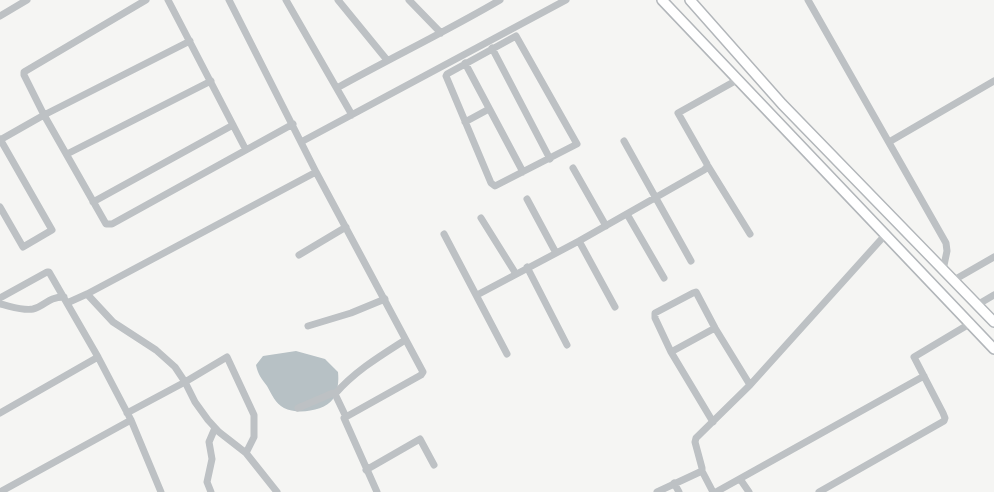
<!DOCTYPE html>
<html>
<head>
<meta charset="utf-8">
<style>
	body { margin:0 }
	canvas { display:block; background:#f5f5f3 }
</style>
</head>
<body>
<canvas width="994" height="492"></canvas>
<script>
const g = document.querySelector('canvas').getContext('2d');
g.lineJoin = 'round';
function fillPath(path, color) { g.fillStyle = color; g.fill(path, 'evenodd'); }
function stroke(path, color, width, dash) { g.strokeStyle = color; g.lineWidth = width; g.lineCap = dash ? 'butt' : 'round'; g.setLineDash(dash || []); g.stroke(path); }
fillPath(new Path2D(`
	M296,351L325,359L338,372C339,381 338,391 333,399C325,411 297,415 284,408C275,403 272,395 267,386C262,379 258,375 256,365L263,356Z`), '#b7c1c5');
const secondary = new Path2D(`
	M662,0L994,349
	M690,0L782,104L994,322`);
stroke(secondary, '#b2b6ba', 12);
stroke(new Path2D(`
	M146,0L24,72V75L44,115L106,224H112L293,124
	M168,0L246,150
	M229,0L316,172L423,372L421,375L344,418L377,492
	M286,0L352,115
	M338,0L387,60
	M409,0L441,33
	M808,0L946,243L947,251L943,270
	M0,16L27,0
	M516,36L577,144L495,186L491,183L446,76L447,74Z
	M492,48L550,159
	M465,63L523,172
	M337,88C391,58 447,31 500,0
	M465,122L489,109
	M0,139L52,230L23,247L0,207
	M0,140L44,115L190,41
	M624,141L691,261
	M301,142L566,0
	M889,142L994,81
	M67,154L211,81
	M708,166L750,234
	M573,168L606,226
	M527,199L556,253
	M93,202L233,125
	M627,214L664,278
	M481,218L516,274
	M444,234L507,354
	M579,241L615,307
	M299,255L346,227
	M527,267L567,345
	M954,280L994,257
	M87,294L113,322L156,350L175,367L185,382L195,402L208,420L219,432L246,453L277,492
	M477,295L579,241L704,170L707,167V164L678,113L737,80
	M0,298L47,272H49L98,357L131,420L161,492
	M67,303L87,294L316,172
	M0,304C10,306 23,311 33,309C46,306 47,297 64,297
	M977,305L994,295
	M308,326L351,313L385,299
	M671,352L715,328
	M335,394C355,371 380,356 405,340
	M298,408L333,393L335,394L346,417
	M0,413L98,357
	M127,413L185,382L227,357L254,415V437L246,453
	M713,422L671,352L655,318V313L693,293L696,292L715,328L750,385
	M366,470L420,439L434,465
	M702,471L713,492
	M740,479L749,492
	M674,483L679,492
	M0,492L131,420
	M211,492L207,482L212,459L209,442L215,428
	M657,492L702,471V468L695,442L696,438L750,385L886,234
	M716,492L924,376
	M819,492L944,421L945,418L943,413L914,357L971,323`), '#bdc1c4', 7);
stroke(secondary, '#fff', 9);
</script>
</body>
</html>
